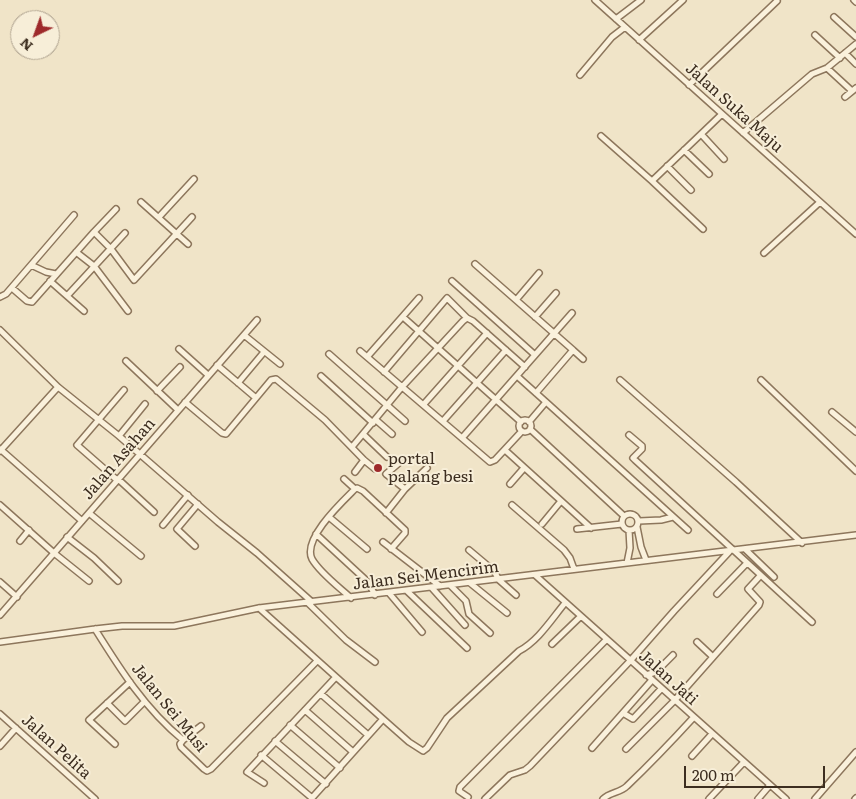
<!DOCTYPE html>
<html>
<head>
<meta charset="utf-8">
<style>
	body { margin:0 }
	#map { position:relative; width:856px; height:799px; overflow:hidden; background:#f0e4c8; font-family:Literata,serif }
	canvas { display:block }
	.north { position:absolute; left:10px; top:10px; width:50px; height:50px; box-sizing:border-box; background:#f7eed8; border:1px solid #ada18e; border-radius:50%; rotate:222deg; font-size:14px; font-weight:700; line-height:20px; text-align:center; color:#3d2e20 }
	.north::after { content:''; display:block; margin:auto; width:18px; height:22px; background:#9e2a2b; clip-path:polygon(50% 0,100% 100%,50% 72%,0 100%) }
	.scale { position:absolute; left:684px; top:766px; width:141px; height:22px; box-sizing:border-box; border:2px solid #3d2e20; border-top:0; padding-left:6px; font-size:15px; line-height:18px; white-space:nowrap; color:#3d2e20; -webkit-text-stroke:4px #f7eed8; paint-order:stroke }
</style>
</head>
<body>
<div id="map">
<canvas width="856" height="799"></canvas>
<div class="north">N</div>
<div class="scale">200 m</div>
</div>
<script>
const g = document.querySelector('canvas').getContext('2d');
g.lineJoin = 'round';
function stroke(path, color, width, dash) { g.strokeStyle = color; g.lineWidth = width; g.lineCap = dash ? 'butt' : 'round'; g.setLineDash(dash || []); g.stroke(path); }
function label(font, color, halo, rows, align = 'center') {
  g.font = font + ' Literata,serif'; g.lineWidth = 4; g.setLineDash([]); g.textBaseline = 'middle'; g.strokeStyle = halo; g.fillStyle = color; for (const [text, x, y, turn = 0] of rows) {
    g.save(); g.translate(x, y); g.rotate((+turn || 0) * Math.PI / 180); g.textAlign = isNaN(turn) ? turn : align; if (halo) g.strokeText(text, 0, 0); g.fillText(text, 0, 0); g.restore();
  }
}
const minor = new Path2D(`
	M595,0L856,234
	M854,0L856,2
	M834,17L856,37
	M616,19L641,0
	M815,35L840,58
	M639,40L683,0
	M845,53L856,64
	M827,68L852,91
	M580,75L612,37L625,27
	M689,85L777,1
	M845,97L856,88
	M743,133L812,74L827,68L856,44
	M701,134L724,159
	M601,136L652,181
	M684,150L709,174
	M667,166L691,190
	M141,202L188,244
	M159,217L194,179
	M703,229L652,181L722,114
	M94,232L116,209
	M76,252L94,266L128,311
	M764,253L820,202
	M475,264L573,350L536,393
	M31,265L74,215
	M50,281L67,296L125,233
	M452,281L535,355
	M12,288L27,301L32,302L94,232L111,249L134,280L192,217
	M67,296L84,311
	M0,297L6,294L31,265L46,272L56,274
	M516,300L539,273
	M403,317L521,422
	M535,317L556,293
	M0,330L58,387L119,436L218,522L257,553L312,602
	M244,335L280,364
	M179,349L208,375
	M573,350L583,359
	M360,351L490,462L495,460L522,431
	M329,354L405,421
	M367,357L419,298
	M126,361L178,410
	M217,365L256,398
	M384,372L447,298L467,318L473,321L525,367
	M321,376L373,423
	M517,376L546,402
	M620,380L736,482L802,543
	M761,380L856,471
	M238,383L264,352
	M157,391L180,367
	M185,402L222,433L226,434L271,380L276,379L325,420L364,460L375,469
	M424,404L487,333
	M832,412L856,432
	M376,420L392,434
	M519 426a6 6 0 1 1 12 0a6 6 0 1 1-12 0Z
	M443,421L506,350
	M529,422L546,402L688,530
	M530,429L624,516
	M363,434L387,457
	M629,435L642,446V449L633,458L635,460L812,622
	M119,436L145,404
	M462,438L572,313
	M352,447L402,387L463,321L467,318
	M0,449L82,521
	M505,450L591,528
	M0,451L58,387
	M399,463L386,474L405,489
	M355,472L364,460
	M118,479L154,512
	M344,479L355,489L357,488L363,491L405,530V533L391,549
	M117,480L77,445L124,390
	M510,484L524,468
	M0,505L54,553L89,581
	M512,505L564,550L570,558L574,569
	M89,513L141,556
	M386,513L405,489L427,468
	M622 522a8 8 0 1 1 16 0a8 8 0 1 1-16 0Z
	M329,517L367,549
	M639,521L661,520L673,517
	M542,524L561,501
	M163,525L188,495
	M637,527L641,547L646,560
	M577,529L622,524
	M316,534L368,582L375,595
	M67,537L94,558L118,581
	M20,541L29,530
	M383,542L440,586
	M195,546L177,529L198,504
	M469,550L494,571L499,580L516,595
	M746,550L774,577
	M627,563L630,548L629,530
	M535,575L786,799
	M0,582L17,597
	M470,583L507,613
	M450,585L466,601L469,614L490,633
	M432,588L465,625
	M407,591L467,648
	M389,593L422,632
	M717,594L747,563
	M351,598C339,587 320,573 312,559C302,539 342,502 355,489
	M308,603L346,640L375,662
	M259,608L383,719L409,742L423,751L427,748L447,718L519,651C538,641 551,620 565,603
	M0,615L257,320
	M95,629C120,669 145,709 183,740L180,744L181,747L204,769L207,771L211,769L317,661
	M0,642L95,629L122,626H174L259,608L856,535
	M697,642L713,657
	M552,644L580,617
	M646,675L656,672L673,655
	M321,694L368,735
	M107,703L125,721L144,702
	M305,710L353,752
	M623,713L633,719L661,689
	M0,714L95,799
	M290,725L340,768
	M183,740L201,726
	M275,741L326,784
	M115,744L89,720L130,682
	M0,746L16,728
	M592,748L652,680
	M626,749L675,700L759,605L760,602L748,589L760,576
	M261,755L312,798L383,719
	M692,756L712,734
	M264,783L247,772L335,678
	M468,797L459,791L460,787L606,640
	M485,799L510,775L525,770L530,766L630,661L674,611L729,552
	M603,799C610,792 620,793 627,786C650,764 672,741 694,717
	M709,799L744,762
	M758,799L770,785
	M815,799L856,752
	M855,799L856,798`);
stroke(minor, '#8d765c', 8);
stroke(minor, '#faf1dc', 5);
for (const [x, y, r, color] of [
	[378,468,5,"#9e2a2b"]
]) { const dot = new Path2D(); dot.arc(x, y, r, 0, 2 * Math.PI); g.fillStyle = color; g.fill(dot); stroke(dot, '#f7eed8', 2); }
label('16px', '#3d2e20', '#f7eed8', [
	["Jalan Suka Maju",734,108,42],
	["Jalan Asahan",119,459,-49],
	["Jalan Sei Mencirim",426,576,-7],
	["Jalan Jati",668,678,42],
	["Jalan Sei Musi",169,708,51],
	["Jalan Pelita",56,747,42]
]);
label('16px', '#3d2e20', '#f7eed8', [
	["portal",388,459],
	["palang besi",388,477]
], 'left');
</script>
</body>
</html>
